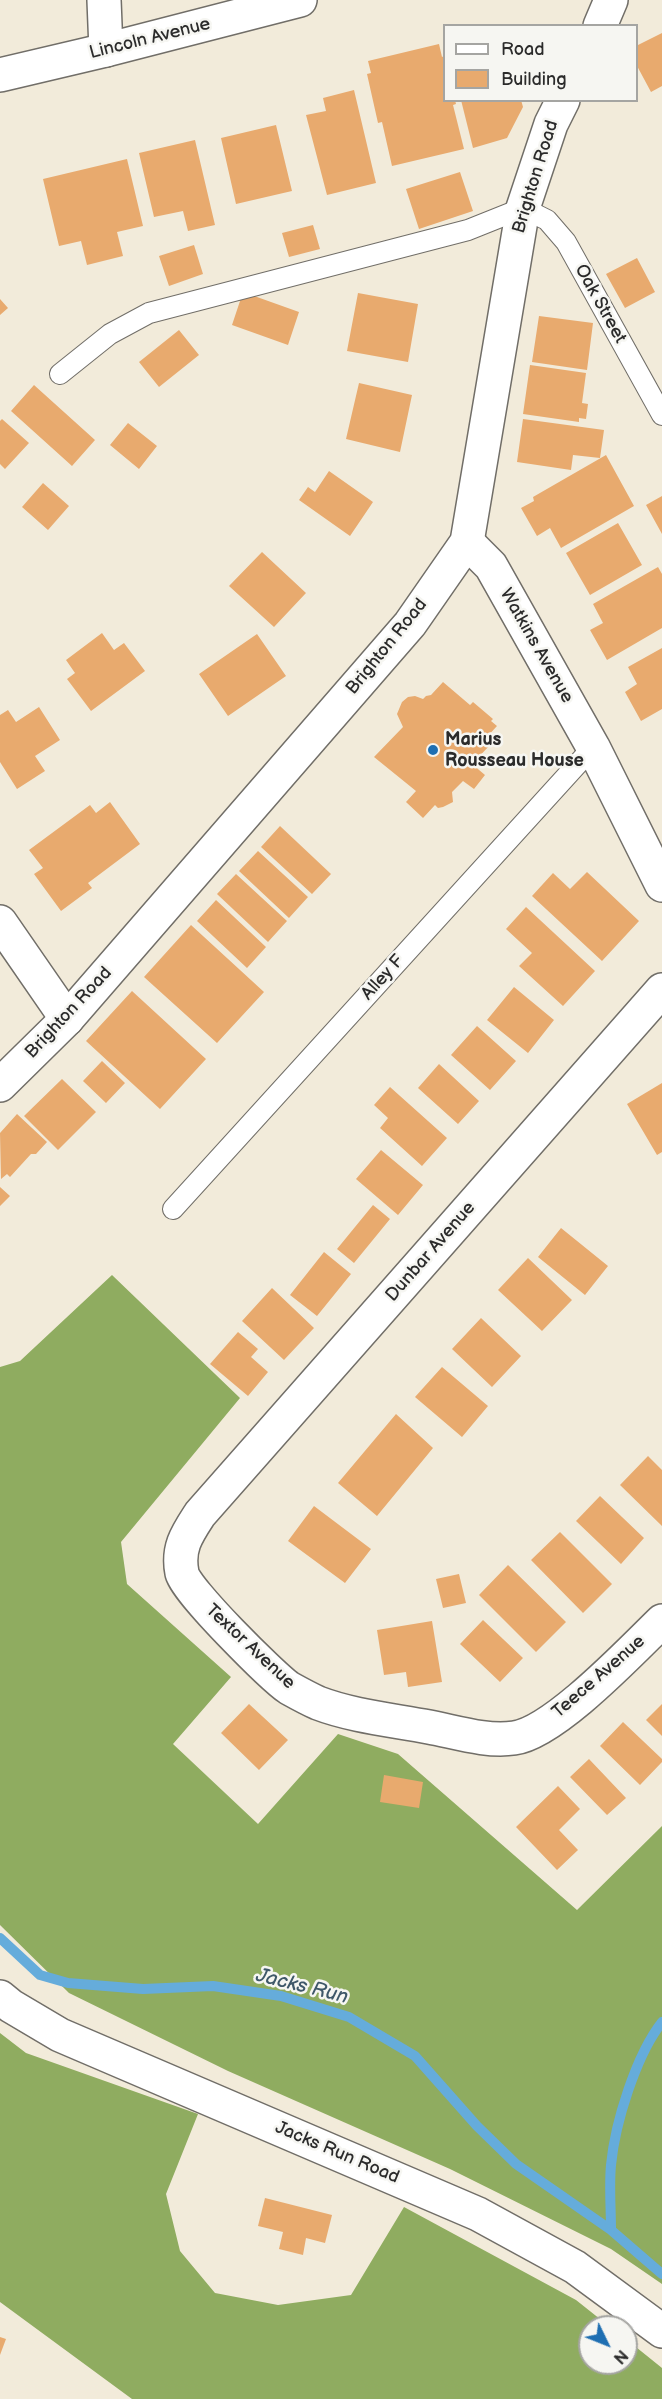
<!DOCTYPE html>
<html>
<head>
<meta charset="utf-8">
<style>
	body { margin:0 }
	#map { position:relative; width:662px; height:2399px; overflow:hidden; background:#f2ebda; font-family:"Balsamiq Sans",sans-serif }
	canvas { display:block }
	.legend { position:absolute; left:443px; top:24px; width:195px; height:78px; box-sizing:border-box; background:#f6f6f2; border:2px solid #a5a5a2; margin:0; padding:8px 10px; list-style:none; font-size:18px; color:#2b2b2b }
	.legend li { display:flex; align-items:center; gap:12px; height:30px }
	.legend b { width:30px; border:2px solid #a5a5a2 }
	.north { position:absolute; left:578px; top:2315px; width:60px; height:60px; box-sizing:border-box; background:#f6f6f2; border:2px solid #a5a5a2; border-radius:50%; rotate:133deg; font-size:16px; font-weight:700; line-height:24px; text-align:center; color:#2b2b2b }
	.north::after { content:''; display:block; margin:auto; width:21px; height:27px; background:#1f6fb2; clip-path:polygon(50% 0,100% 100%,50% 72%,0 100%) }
</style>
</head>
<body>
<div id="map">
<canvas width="662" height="2399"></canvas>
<ul class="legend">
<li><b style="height:8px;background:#fff"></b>Road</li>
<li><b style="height:16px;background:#e8aa6e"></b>Building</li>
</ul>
<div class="north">N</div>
</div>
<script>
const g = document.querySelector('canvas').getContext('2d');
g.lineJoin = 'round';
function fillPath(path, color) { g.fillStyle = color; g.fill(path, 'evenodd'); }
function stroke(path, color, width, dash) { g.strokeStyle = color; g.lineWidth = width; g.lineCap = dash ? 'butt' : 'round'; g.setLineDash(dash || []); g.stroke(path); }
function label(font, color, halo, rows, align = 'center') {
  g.font = font + ' "Balsamiq Sans",sans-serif'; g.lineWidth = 5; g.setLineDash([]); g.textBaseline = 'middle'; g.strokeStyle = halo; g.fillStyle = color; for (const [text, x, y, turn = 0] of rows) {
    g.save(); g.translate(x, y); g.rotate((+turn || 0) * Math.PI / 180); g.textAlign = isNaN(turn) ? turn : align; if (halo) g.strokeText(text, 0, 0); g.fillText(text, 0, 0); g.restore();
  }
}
fillPath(new Path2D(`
	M112,1275L240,1398L121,1542L127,1584L231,1677L173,1744L258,1824L338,1734L398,1754L577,1910L662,1826V2284L611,2249L450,2169L228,2071L69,1993L0,1925V1367L20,1361Z
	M0,2033L26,2053L198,2114L166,2194L180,2251L215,2293L278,2305L351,2295L404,2207L576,2300L610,2327H590V2363H626V2339L662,2368V2399H132L0,2302Z`), '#8fac60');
stroke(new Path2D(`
	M0,1938L40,1975L68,1983L143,1989L213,1986L281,1996L349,2017L415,2056L477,2126L516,2164L611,2230L662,2274
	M611,2230C611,2209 609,2186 611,2165C615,2123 636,2055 662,2022`), '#65acdb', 10);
fillPath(new Path2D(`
	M662,33V86L651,92L636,64V46Z
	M439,44L442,57L444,56V100H455L456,104L453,105L464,149L392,166L382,122L378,123L367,74L371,73L368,61Z
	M354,90L376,183L327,195L306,115L326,111L323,98Z
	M461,100H521L523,107L507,138L473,148Z
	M276,125L292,191L236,204L221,138Z
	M195,140L215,225L188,231L183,211L154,217L139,153Z
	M127,159L143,226L117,232L123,256L87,265L81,241L59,246L43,179Z
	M460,172L473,211L419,229L406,189Z
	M313,225L320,249L289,257L282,233Z
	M194,245L203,274L169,286L159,256Z
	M637,258L655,292L625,308L606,274Z
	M243,292L299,312L288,345L232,325Z
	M358,293L418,304L408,362L347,351Z
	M0,299L8,308L0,315Z
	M539,316L593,323L587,370L532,362Z
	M179,330L199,355L159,387L139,362Z
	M530,365L586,373L582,403L588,404L586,419L579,418V422L523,414Z
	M359,383L412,395L400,452L346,439Z
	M34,385L95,440L72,466L11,411Z
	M2,419L29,443L5,469L0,464V421Z
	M523,419L604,430L600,458L573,455L571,470L517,462Z
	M128,423L157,446L139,469L110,445Z
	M606,455L634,506L561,548L550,528L537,536L521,508L534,501L533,497Z
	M329,471L373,502L350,536L299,500L308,487L315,492Z
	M43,483L69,506L48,530L22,507Z
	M662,496V534L646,505Z
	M618,523L642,565L590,595L566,553Z
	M262,552L306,593L274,627L229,586Z
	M658,567L662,574V628L607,660L590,630L603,623L593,604Z
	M102,633L114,650L124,643L145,671L91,711L67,679L75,673L66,660Z
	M257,634L286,676L228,716L199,674Z
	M662,648V709L641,721L625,692L637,684L628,667Z
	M443,682L470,705L473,702L493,719L491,721L497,726L485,739L491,744L472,764L485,775L474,789L463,781L452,792L453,802L443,807L438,808L435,805L423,818L406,802L416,791L374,757L403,727L397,714L402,702L408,697L415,696L423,699L426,696L431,695Z
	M39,707L60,740L35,756L45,771L17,789L0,762V715L8,710L16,722Z
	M110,802L140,844L88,883L92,888L61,911L34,874L43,868L29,850L90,805L96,813Z
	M280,826L331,874L312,894L261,847Z
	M258,851L308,897L289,918L239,871Z
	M587,872L639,921L602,961L532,896L553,873L570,889Z
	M236,874L287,921L268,942L217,894Z
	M216,900L266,947L247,968L197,921Z
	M526,907L595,971L563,1006L519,966L532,953L506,929Z
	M191,925L264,992L217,1043L144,977Z
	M514,987L554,1020L528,1053L487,1020Z
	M132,991L206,1059L160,1109L86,1041Z
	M477,1026L516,1061L490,1090L451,1055Z
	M102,1061L125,1083L106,1103L83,1081Z
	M439,1064L479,1101L458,1124L418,1088Z
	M62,1079L96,1112L58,1150L24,1116Z
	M662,1083V1152L657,1155L627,1104Z
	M390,1087L447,1138L422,1166L380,1128L388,1118L374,1105Z
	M17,1114L47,1142L36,1154H31L10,1177L7,1174L1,1179L0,1133Z
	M381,1150L423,1185L398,1215L356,1179Z
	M0,1187L10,1196L0,1206Z
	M373,1205L390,1219L354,1263L337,1249Z
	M561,1228L608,1266L585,1295L538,1257Z
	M324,1252L351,1274L317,1316L290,1295Z
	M528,1258L572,1300L542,1331L498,1290Z
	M272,1288L314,1328L284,1360L242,1321Z
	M481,1318L521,1356L492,1387L452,1349Z
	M238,1332L258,1349L251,1357L268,1372L248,1396L210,1364Z
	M442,1367L488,1406L462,1437L415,1397Z
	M396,1414L433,1448L377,1516L338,1483Z
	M648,1456L662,1470V1526L620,1485Z
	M600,1496L644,1538L621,1564L576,1521Z
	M314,1506L371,1549L345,1583L288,1541Z
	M560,1532L612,1584L583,1613L531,1560Z
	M508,1565L566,1622L536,1652L479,1595Z
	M459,1574L466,1603L443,1608L436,1579Z
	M483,1620L523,1658L500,1682L460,1644Z
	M432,1621L442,1682L408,1687L406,1672L384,1675L377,1630Z
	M249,1704L288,1740L259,1770L221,1733Z
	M662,1704V1736L646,1720Z
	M623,1722L662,1759V1762L640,1785L600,1746Z
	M589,1759L626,1798L607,1815L570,1777Z
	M384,1775L423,1782L419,1808L380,1802Z
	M558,1786L580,1809L559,1830L578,1850L557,1870L516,1827Z
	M265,2198L332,2215L325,2243L306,2238L303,2255L279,2249L283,2232L258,2226Z
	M0,2337L6,2339L0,2355Z`), '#e8aa6e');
const service = new Path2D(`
	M60,374L110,334L149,313L468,230L523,208L547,220L566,242L662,415
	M173,1209L593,747`);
const minor = new Path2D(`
	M104,0L106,50
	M467,542L491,566L593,747L662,885
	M0,922L67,1019
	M662,990L200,1514C187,1534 177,1548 182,1573C184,1589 273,1677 289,1688C298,1693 309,1699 318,1703C352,1716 392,1720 429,1727C456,1732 486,1742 514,1738C554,1733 631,1651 662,1621`);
const tertiary = new Path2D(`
	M600,26L611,0
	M0,75L106,50L300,0
	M0,1085L67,1019L410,624L467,542L523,208L551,124L563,100
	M0,1997L11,2006L60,2035L478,2214L575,2267L662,2331`);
stroke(service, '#716e68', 22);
stroke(minor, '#716e68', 36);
stroke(tertiary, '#716e68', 36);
stroke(service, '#fff', 20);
stroke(minor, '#fff', 33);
stroke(tertiary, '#fff', 33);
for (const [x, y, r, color] of [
	[433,750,6,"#1f6fb2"]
]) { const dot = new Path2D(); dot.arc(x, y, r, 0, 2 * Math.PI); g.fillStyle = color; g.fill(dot); stroke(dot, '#f6f6f2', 2); }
label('18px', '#2b2b2b', '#f6f6f2', [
	["Lincoln Avenue",150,39,-14],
	["Brighton Road",536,177,-73],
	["Oak Street",600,304,61],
	["Watkins Avenue",536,646,60],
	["Brighton Road",387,647,-51],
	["Alley F",383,978,-48],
	["Brighton Road",69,1013,-47],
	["Dunbar Avenue",431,1252,-49],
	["Textor Avenue",250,1647,43],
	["Teece Avenue",599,1677,-41],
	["Jacks Run Road",337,2153,23]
]);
label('bold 18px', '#2b2b2b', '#f6f6f2', [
	["Marius",445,740],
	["Rousseau House",445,761]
], 'left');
label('italic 20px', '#3f5869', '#f6f6f2', [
	["Jacks Run",302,1987,14]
]);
</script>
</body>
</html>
